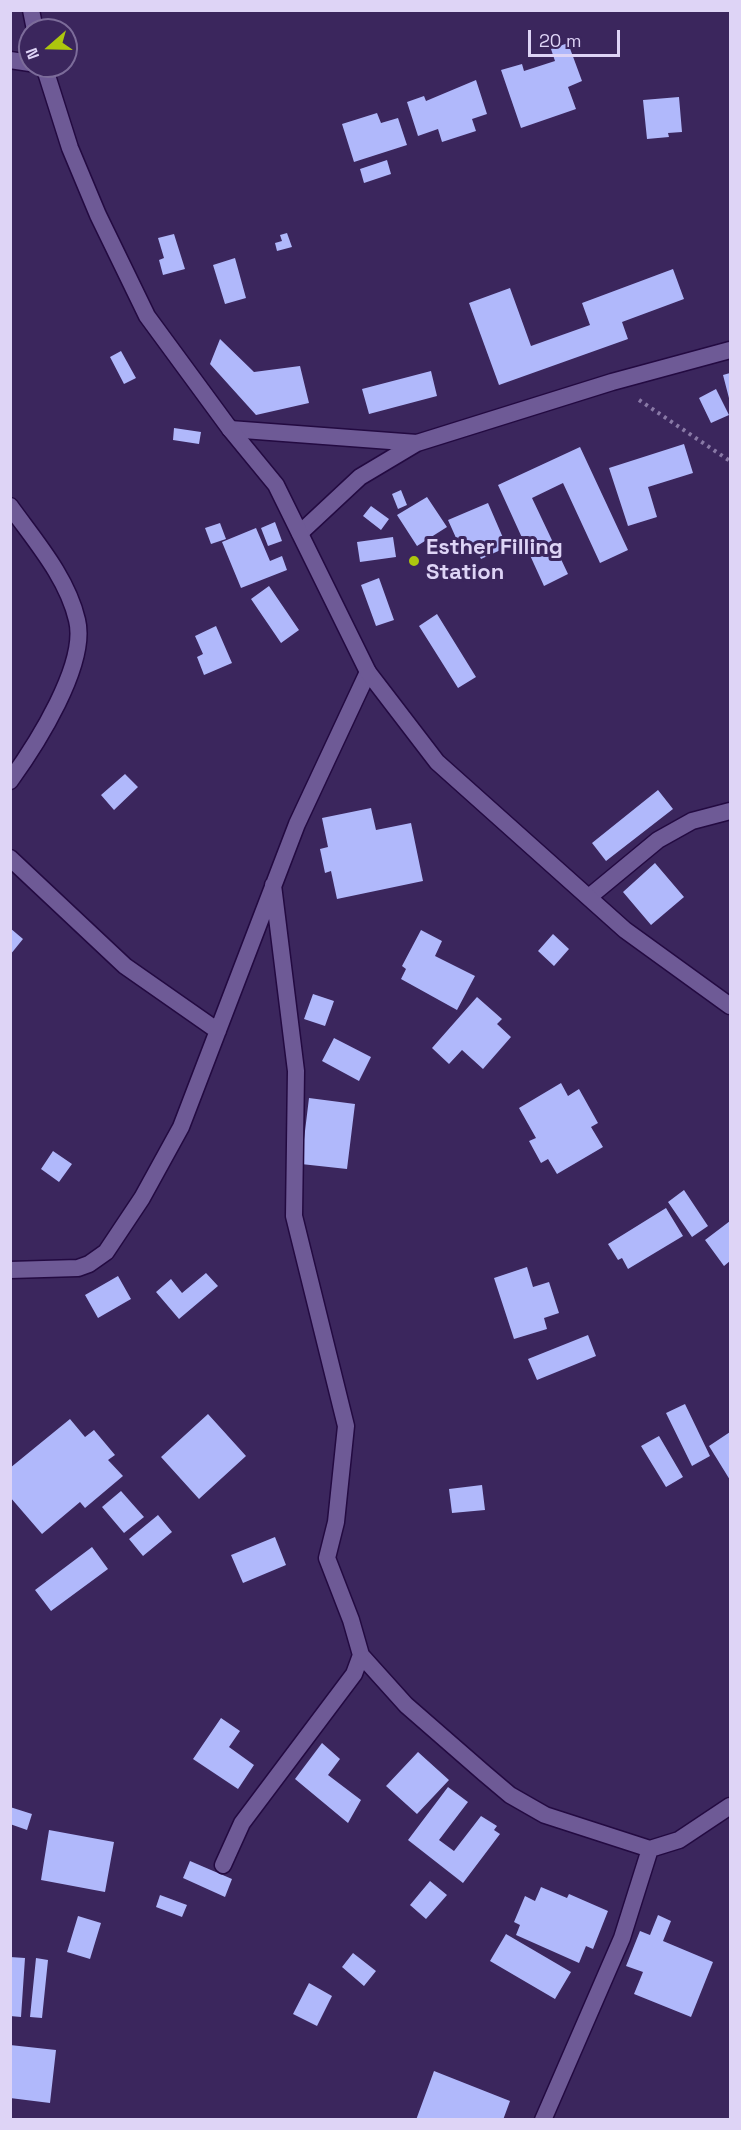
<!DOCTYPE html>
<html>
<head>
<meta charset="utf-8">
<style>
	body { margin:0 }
	#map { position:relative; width:741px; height:2130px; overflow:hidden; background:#3b265d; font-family:"Space Grotesk",sans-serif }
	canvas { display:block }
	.frame { position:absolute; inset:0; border:12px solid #ded4f6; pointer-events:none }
	.north { position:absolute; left:18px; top:18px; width:60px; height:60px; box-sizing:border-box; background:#3b265d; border:2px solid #7c6c9a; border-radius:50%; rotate:250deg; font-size:16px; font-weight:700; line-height:24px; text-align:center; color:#ded4f6 }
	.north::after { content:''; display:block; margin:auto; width:21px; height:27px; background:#adc60e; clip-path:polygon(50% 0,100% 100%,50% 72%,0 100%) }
	.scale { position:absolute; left:528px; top:30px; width:92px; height:27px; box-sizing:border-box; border:3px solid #ded4f6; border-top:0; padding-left:8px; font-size:18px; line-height:21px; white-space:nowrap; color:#ded4f6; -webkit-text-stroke:4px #3b265d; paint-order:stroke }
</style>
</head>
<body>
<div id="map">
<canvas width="741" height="2130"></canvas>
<div class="frame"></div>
<div class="north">N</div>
<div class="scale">20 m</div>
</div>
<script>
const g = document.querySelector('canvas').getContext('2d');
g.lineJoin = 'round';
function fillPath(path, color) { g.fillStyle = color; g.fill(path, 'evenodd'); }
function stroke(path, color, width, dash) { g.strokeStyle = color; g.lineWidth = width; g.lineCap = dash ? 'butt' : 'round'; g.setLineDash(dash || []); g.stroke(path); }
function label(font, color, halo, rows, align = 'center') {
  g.font = font + ' "Space Grotesk",sans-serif'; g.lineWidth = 6; g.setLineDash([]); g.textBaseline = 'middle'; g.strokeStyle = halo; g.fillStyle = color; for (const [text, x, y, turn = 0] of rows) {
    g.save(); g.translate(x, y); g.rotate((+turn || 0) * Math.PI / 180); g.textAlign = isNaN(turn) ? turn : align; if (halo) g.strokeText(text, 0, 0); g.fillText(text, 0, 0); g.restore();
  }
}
fillPath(new Path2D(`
	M568,43L582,81L568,87L576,109L521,128L501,70L522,64L524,71L555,61L551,49Z
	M476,80L487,114L472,119L476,131L442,142L438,129L418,136L407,102L424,96L426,101Z
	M679,97L682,132L668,133L669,137L647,139L643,100Z
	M377,113L381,123L398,118L407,145L354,162L342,124Z
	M387,160L391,174L364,183L360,169Z
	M287,233L292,247L277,251L275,243L282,241L280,235Z
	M174,234L185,269L163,275L159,260L164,258L158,238Z
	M235,258L246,298L225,304L213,265Z
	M673,269L684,299L622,322L628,339L499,385L469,303L510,288L531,346L590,325L582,303Z
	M220,339L254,372L300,366L309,403L256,415L210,364Z
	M121,351L136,378L124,384L110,357Z
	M431,371L437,396L369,414L362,389Z
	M730,373V402L723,375Z
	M716,389L729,415L711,423L699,398Z
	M174,428L201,432L199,444L173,440Z
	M684,444L693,473L648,487L657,517L628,526L609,468Z
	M580,447L628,550L600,563L563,483L532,498L568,574L544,586L498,485Z
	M401,490L407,505L398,509L392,494Z
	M427,497L447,527L417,546L397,515Z
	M488,503L507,547L481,559L474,543L461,549L448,520Z
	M371,506L389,519L381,530L363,516Z
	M275,522L282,541L268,546L261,528Z
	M220,523L226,539L211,544L205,528Z
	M256,528L270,561L282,556L287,570L241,588L222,542Z
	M393,537L396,557L360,562L357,542Z
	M379,578L394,620L376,626L361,585Z
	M269,586L299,630L281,643L251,599Z
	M437,614L476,677L458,688L419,626Z
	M216,626L232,663L204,675L197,657L203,654L195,636Z
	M125,774L138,787L114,810L101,795Z
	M658,790L673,809L606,861L592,843Z
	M371,808L376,830L411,823L423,881L337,899L331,871L325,873L320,849L328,847L322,818Z
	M655,863L684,897L651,925L623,892Z
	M10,928L23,939L10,955Z
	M421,930L442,941L435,956L475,976L457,1010L401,979L406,969L402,966Z
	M553,934L569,949L554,966L538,951Z
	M313,994L334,1001L325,1026L304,1019Z
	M477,997L502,1019L497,1024L511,1037L483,1069L462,1050L449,1064L432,1048Z
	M334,1038L371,1057L359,1081L322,1061Z
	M561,1083L568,1096L579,1089L598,1123L591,1127L603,1147L557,1174L548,1159L541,1163L529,1141L536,1138L519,1108Z
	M309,1098L355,1104L347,1169L301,1164Z
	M53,1151L72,1164L59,1182L41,1169Z
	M684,1190L708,1226L692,1237L668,1202Z
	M666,1208L683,1236L628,1269L622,1258L618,1260L608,1244Z
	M730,1221V1261L724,1266L705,1240Z
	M527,1267L533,1287L549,1282L559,1313L544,1318L547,1329L514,1339L494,1278Z
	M206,1273L218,1286L179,1319L156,1292L171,1279L182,1293Z
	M118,1276L131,1299L98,1318L85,1295Z
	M588,1335L596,1356L537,1380L528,1359Z
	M685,1404L710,1456L692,1466L666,1413Z
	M208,1414L246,1456L199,1499L161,1457Z
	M70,1419L85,1437L94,1430L115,1455L108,1460L123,1476L85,1508L80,1502L42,1534L10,1497V1468Z
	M730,1432V1480L709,1446Z
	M659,1436L683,1477L666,1487L641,1446Z
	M482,1485L485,1510L452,1513L449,1489Z
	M121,1491L144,1517L124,1533L102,1507Z
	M158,1515L172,1532L143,1556L129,1539Z
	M275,1537L286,1565L243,1583L231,1555Z
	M92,1547L108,1569L51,1611L35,1590Z
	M221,1718L240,1731L229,1747L254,1765L238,1789L193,1759Z
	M322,1743L340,1759L328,1775L361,1800L348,1823L295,1779Z
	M418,1752L449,1780L417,1814L386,1786Z
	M448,1787L468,1802L439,1840L454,1851L481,1816L497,1826L494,1830L500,1834L463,1883L408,1840Z
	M10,1807L32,1814L27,1830L10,1824Z
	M49,1830L114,1842L105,1892L41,1880Z
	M190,1861L232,1879L225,1897L183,1878Z
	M430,1881L447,1895L426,1919L410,1905Z
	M541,1887L567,1898L569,1894L608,1911L593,1949L586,1946L579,1963L516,1935L520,1925L514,1922L525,1896L535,1901Z
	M160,1895L187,1905L182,1917L156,1907Z
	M658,1915L671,1921L663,1941L713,1962L691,2017L634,1994L643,1972L626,1966L640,1931L650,1935Z
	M78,1916L101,1923L90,1959L67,1952Z
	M506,1934L571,1972L555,1999L490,1961Z
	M353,1953L376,1971L364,1986L342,1967Z
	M10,1957L25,1958L21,2017L10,2016Z
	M36,1958L48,1960L42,2018L30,2017Z
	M309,1983L332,1996L317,2026L293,2014Z
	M10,2045L56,2050L50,2103L10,2098Z
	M434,2071L510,2101L503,2120H416Z`), '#b0b8fb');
const minor = new Path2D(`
	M10,60L30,63
	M230,429L417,443
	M10,506C35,541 67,577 77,620C88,664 36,745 10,781
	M300,533L360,477L417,443L612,382L730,350
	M10,858L125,966L218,1031
	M589,897L658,840L692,821L730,811
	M10,1270L78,1268L89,1264L106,1252L142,1198L181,1127L297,824L368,672
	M361,1655L406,1705L484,1773L510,1795L545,1815L650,1849L679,1840L730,1806
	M223,1865L242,1823L354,1674L361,1655L351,1620L327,1558L336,1522L346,1426L294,1216L296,1071L273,885
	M543,2120L622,1938L650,1849`);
const tertiary = new Path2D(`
	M31,10L35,30
	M44,66L70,148L98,215L147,316L230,429L276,485L368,672L437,762L625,930L730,1006`);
stroke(minor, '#230a41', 19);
stroke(tertiary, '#230a41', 19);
stroke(new Path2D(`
	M639,400L730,461`), '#8979a6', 4, [3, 4.5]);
stroke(minor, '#6e5a96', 16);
stroke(tertiary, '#6e5a96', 16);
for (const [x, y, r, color] of [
	[414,561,6,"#adc60e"]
]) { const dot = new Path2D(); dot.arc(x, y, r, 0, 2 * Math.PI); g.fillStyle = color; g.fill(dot); stroke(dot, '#3b265d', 2); }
label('bold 22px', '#ded4f6', '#3b265d', [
	["Esther Filling",426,548],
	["Station",426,573]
], 'left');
</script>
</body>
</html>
